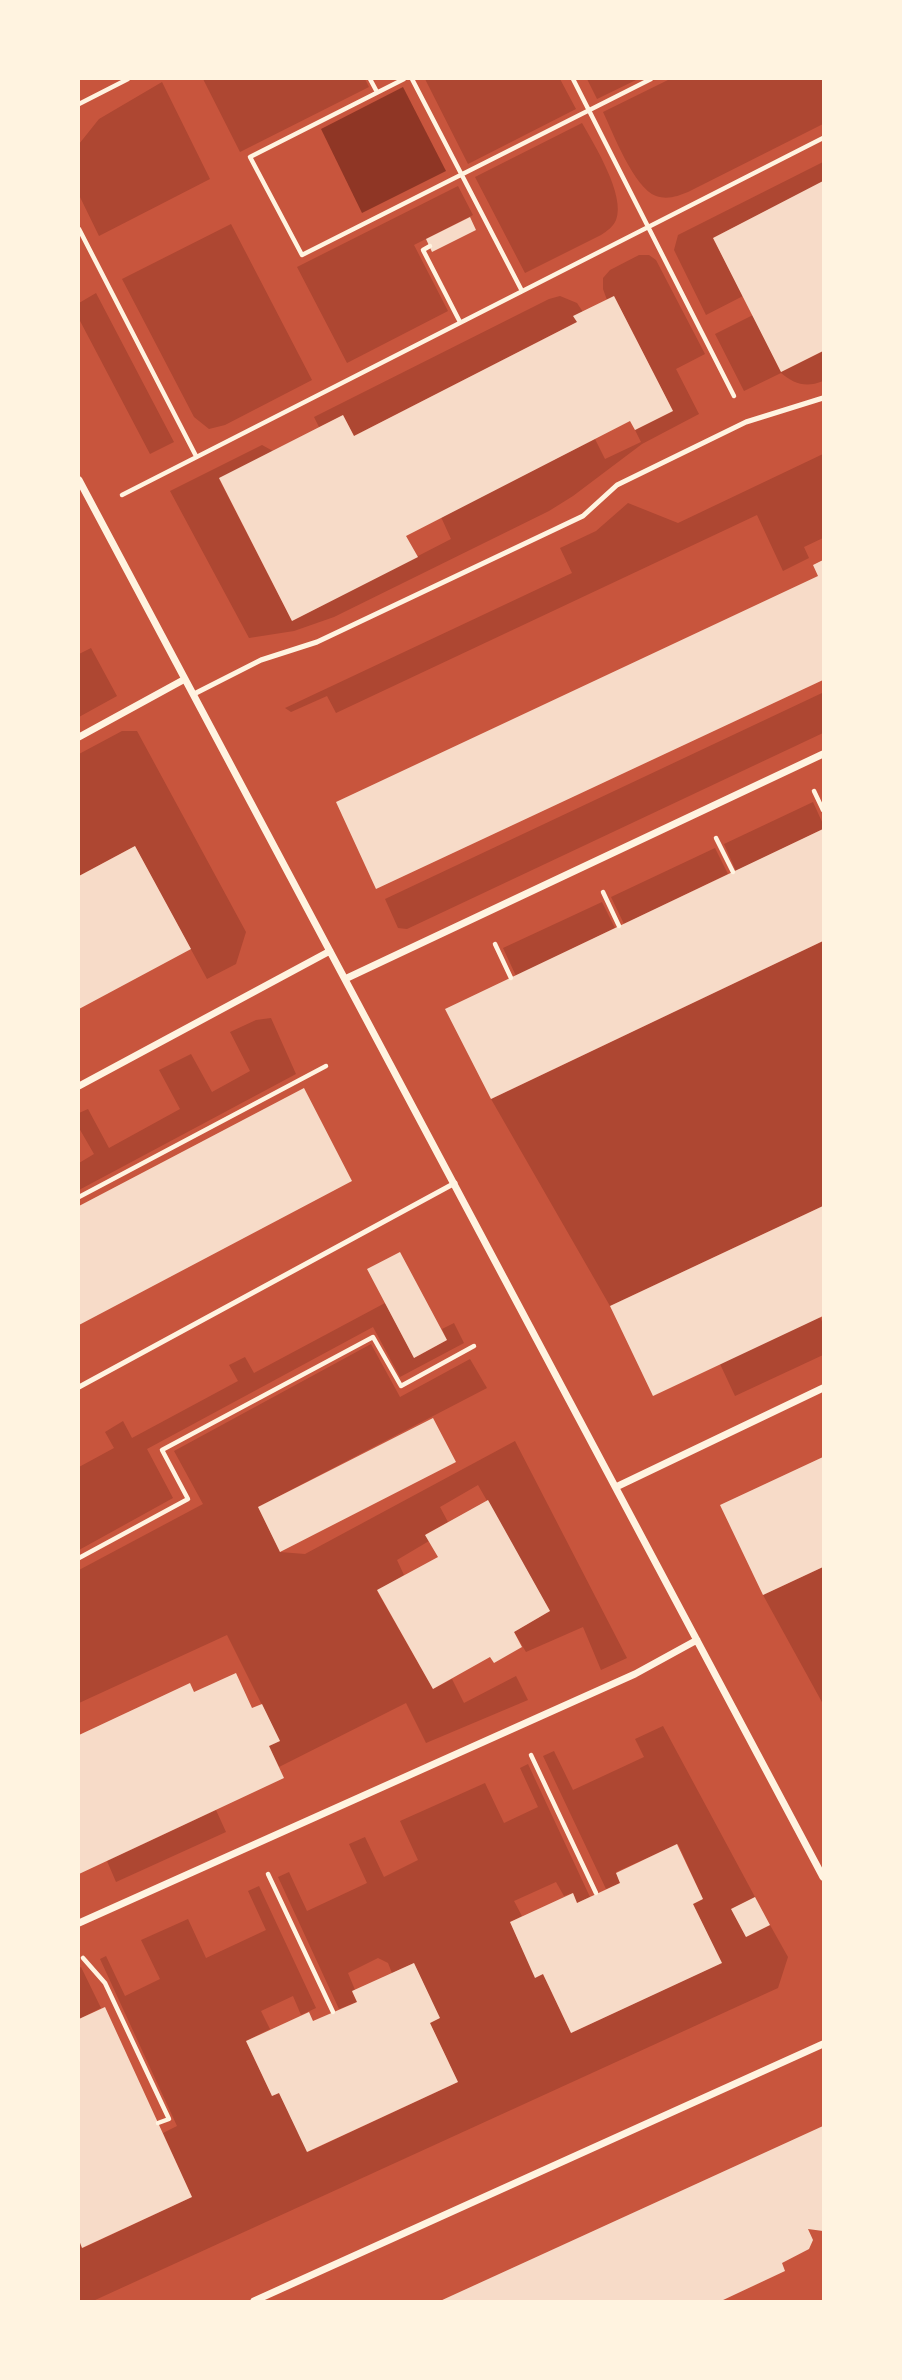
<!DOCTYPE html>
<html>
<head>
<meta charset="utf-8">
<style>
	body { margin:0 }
	#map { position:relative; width:902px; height:2380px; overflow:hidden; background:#c8553d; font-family:Inter,sans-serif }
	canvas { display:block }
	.frame { position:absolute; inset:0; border:80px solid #fff3e0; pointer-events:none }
</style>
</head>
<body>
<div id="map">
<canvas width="902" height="2380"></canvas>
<div class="frame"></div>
</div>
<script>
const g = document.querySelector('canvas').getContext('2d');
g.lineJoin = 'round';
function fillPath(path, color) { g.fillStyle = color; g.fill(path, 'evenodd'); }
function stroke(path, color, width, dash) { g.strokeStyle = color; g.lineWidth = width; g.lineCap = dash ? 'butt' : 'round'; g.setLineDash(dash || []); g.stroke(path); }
fillPath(new Path2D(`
	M203,79H365L369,87L240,152Z
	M425,79H560L576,109L468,164Z
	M587,79H638L597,99Z
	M670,79H823V124L688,192C678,196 668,200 656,196C634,188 613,133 603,112Z
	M162,82L210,179L99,236L79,195V144L99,119Z
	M582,123C594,144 626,196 616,220C613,227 607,231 601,235L525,273L475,177Z
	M823,162V182L713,238L743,296L706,315L674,250L678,235Z
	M458,186L473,215L414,245L448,311L347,363L297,267Z
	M231,224L312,380L225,425L209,429L194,417L122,279Z
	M639,255H649L656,260L705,354L676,369L699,414L642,444L573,496L549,511L334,617L294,631L249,638L170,491L262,445L273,451L219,479L292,621L451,539L441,517L595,439L605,459L641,442L635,430L673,411L614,296L607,300L603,289V278L610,270Z
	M96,293L174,442L150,454L79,319V303Z
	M560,296L577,303L583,312L577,322L354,436L343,415L319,427L314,417L549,299Z
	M753,315L781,372L823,351V381C806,388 794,384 781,373L744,391L715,334Z
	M823,454V538L804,547L809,558L783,571L757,515L336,713L327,696L291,712L285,708L572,573L560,548L596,531L628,503L678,523Z
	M91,648L117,696L79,717V654Z
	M822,693L823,733L407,929L398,928L385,899Z
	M122,731H137L246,932L236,964L207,979L135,846L79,876V754Z
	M813,802L823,824V829L736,871L724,844Z
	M715,848L728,874L624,924L611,897Z
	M602,902L615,928L516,976L503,948Z
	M823,941V1206L610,1306L491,1099Z
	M271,1018L296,1074L79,1190V1163L94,1154L79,1128V1113L88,1109L109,1148L180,1109L159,1070L191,1054L212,1092L250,1071L230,1032L256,1020Z
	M385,1303L414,1358L447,1340L442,1329L454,1323L464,1343L400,1377L373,1327L147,1449L173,1498L79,1550V1467L114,1448L105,1432L123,1421L132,1438L238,1381L229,1365L245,1357L254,1373Z
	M820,1317L823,1324V1355L735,1396L720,1364Z
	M371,1344L400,1397L470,1359L487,1388L258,1507L280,1552L305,1554L515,1441L627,1658L601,1670L583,1627L526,1652L514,1632L550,1611L478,1485L440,1507L448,1522L426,1534L429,1541L397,1560L404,1575L377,1591L433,1689L452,1679L464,1703L516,1676L528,1700L426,1743L406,1703L279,1767L269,1746L280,1741L227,1635L79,1703V1570L203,1504L174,1451Z
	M823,1567V1704L763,1595Z
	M663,1726L755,1897L731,1909L746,1937L770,1925L788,1957L778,1988L93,2301H79V2241L83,2248L192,2197L163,2133L177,2126L100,1959L106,1956L125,1996L160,1979L141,1940L188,1919L206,1958L266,1930L248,1891L259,1886L316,2008L301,2015L293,1996L261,2011L270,2029L246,2041L272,2096L279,2093L308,2152L458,2082L430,2023L439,2018L414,1963L392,1973L388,1963L378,1958L348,1973L355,1990L352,1992L357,2002L339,2009L278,1877L289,1872L307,1911L367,1883L349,1844L365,1837L384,1877L418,1860L400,1821L485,1783L504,1823L538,1807L520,1768L528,1764L590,1897L577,1903L573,1893L564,1896L556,1882L514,1901L522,1916L510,1922L535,1977L543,1974L571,2033L721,1963L693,1904L703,1899L678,1844L616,1872L620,1883L606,1889L543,1756L554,1751L573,1790L644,1757L635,1739Z
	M216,1810L226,1832L116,1882L107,1861Z
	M81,1967L101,2008L79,2019V1968Z`), '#ae4732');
fillPath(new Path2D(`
	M403,87L446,171L362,213L321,129Z`), '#8f3625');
fillPath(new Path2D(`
	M823,181V351L781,372L713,238Z
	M470,217L476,230L432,252L426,239Z
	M614,296L673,411L635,430L630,421L406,536L418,557L292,621L219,478L343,415L354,436L577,322L573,316Z
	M823,560V680L376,889L336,802L818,576L813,565Z
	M823,829V941L491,1099L445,1009Z
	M135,846L191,949L79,1009V876Z
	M304,1088L352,1181L79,1325V1206Z
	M823,1206V1316L653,1396L610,1306Z
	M400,1252L447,1340L414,1358L367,1269Z
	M433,1418L456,1462L280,1552L258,1507Z
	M823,1457V1567L763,1595L720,1505Z
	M488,1500L550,1611L514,1632L522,1647L494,1663L490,1657L433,1689L377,1590L438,1557L425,1535Z
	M236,1673L252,1708L262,1704L280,1741L269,1746L284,1778L79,1874V1735L190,1683L194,1692Z
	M677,1844L703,1899L693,1904L722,1963L571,2033L543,1974L535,1978L510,1922L573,1893L577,1903L620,1883L616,1873Z
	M755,1897L770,1925L746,1937L731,1909Z
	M414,1963L440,2018L430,2023L458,2082L307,2152L279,2093L272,2096L246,2041L309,2012L313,2021L357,2002L352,1991Z
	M105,2007L192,2197L82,2248L79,2240V2019Z
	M823,2126V2231L808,2229L813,2240L809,2249L782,2263L785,2271L721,2301H440Z`), '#f7dbc8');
stroke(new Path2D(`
	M370,79L377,92
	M404,79L250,157L302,255L651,79
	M412,79L522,291
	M573,79L734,396
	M79,104L128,79
	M79,229L196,456
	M430,246L423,250L460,322
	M122,495L823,138
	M814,791L823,810
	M716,838L733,872
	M603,892L619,926
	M495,944L511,978
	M79,1197L326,1066
	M79,1558L188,1499L162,1450L373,1337L401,1386L474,1346
	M531,1755L596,1893
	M268,1874L333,2012
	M83,1958L105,1983L169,2119L158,2123`), '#fff3e0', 4.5);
stroke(new Path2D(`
	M194,694L261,660L317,642L583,516L617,485L746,422L823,398
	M79,1387L455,1183`), '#fff3e0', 5);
stroke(new Path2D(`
	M79,480L823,1877
	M79,737L185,679
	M345,979L823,754
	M79,1086L330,951
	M616,1487L823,1388
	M79,1923L635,1674L697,1640
	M254,2301L823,2044`), '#fff3e0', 7);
</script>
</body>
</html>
